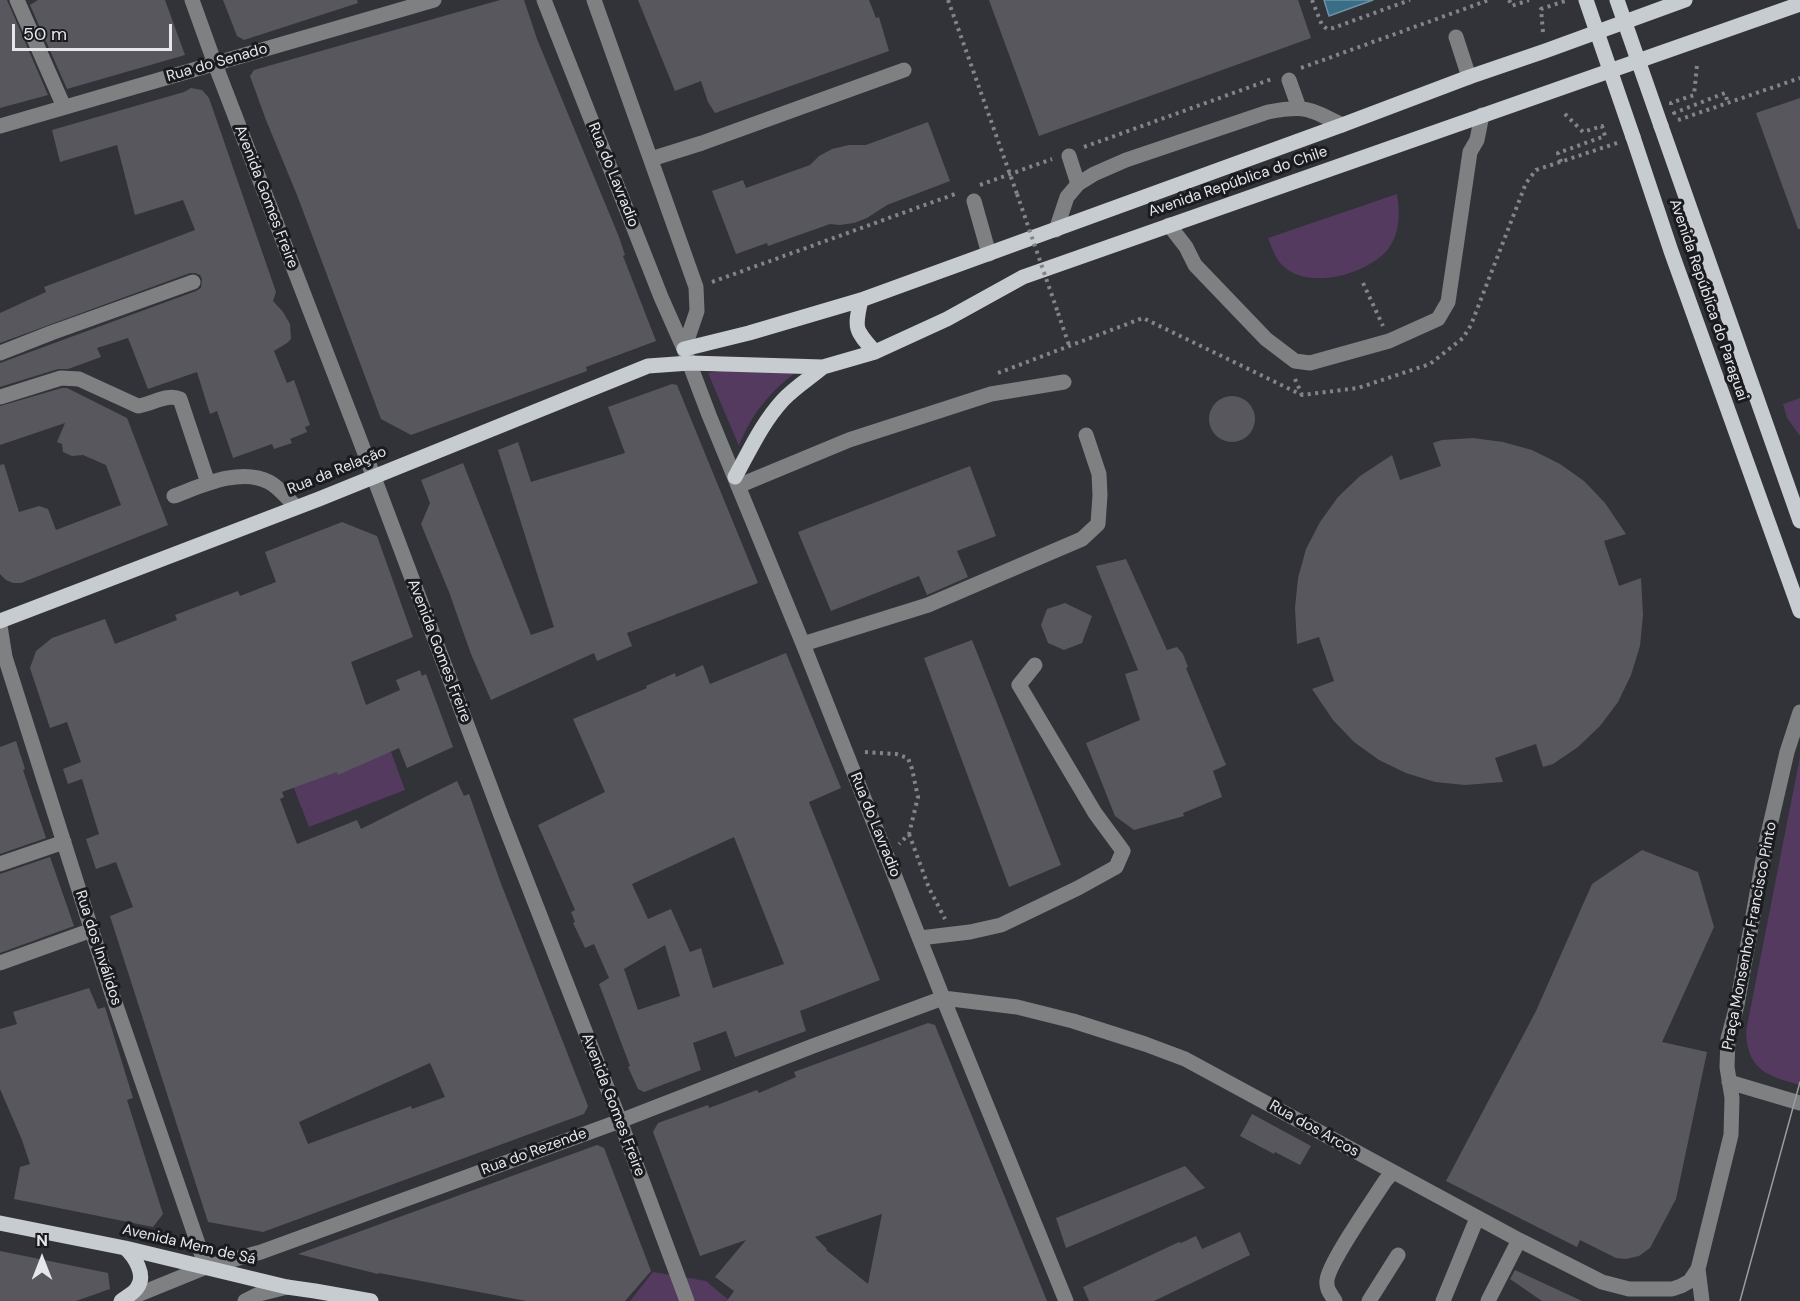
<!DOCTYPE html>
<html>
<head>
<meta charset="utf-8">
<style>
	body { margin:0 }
	#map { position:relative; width:1800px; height:1301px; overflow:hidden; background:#313339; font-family:"DM Sans",sans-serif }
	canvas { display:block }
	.north { position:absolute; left:12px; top:1229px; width:60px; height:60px; -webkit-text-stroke:4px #1a1b1e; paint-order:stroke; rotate:0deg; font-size:16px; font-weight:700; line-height:24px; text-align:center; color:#e6e7eb }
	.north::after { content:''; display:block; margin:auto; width:21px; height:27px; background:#e6e7eb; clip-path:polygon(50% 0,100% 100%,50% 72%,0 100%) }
	.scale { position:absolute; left:12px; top:24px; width:160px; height:27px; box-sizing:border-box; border:3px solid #e6e7eb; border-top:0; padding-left:8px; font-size:18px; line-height:21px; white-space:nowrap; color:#e6e7eb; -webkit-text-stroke:4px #1a1b1e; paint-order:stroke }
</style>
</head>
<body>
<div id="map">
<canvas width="1800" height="1301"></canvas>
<div class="north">N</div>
<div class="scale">50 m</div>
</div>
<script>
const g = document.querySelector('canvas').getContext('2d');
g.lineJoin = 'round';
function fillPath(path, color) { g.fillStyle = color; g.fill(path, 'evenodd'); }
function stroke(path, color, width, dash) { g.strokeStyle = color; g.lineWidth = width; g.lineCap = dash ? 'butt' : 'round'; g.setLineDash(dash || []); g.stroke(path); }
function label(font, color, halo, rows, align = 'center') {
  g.font = font + ' "DM Sans",sans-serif'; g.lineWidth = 6; g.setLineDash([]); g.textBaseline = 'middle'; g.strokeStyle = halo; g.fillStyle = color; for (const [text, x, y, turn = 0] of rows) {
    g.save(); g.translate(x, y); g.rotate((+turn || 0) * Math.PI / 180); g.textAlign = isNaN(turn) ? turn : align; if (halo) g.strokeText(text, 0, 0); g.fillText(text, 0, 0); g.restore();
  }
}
fillPath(new Path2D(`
	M1397,194C1400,212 1400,233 1389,248C1369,274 1309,291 1283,266C1275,258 1272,248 1268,238Z
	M803,367C773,388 752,412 739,446L708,373L734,369Z
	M1800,398V436L1787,418L1783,404Z
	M390,749L405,790L309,827L293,786Z
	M1800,757V1085C1767,1076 1747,1070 1746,1031Z
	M653,1272L706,1281L730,1301H630Z`), '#533a5e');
const water = new Path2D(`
	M1324,0H1373L1329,16Z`);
fillPath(water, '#396e86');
stroke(water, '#6d92a4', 1.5);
fillPath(new Path2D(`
	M0,0H7L48,95L0,108Z
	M38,0H165L185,55L67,89L30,5Z
	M223,0H357L358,3L244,40L237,36Z
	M500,0H524L537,39L619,237L625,255L623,256L656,341L586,367L587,371L411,435L381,419L297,195L266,120L250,76L254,70Z
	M638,0H869L876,18L879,17L889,51L715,113L708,102L701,81L675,91Z
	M989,0H1298L1311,38L1039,136Z
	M191,88L202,90L209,98L276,292L273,301L283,312L290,324L291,339L287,343L274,351L287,383L294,380L310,425L305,427L307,432L290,439L292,443L274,449L272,444L233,458L217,411L210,414L197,372L148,389L128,338L97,348L101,357L68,369H58L0,387V363L196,291L201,288L202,279L200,275L195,273H190L0,343V313L46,292L44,287L195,230L183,200L135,215L117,145L60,162L52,130L184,92Z
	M1800,98V229H1798L1756,113Z
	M928,122L950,181L887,205L867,218L854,223L840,225L830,224L768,246L767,243L736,254L712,191L743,180L746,188L810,165L819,156L832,149L849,145H866Z
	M672,384L677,385L758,583L627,633L632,646L597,661L594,653L491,700L471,654L449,592L421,524L430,503L421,480L463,463L531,635L554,627L498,450L518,442L531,482L625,453L608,407Z
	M62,388H67L127,418L168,525L21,583H13L6,580L0,574V465L4,464L19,512L39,506L48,509L56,530L121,505L106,465L83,455L72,456L63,452L62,444L57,442L65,423L0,445V406Z
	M1209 419a23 23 0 1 1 46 0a23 23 0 1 1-46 0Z
	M1473,438L1503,442L1532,450L1560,464L1584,481L1605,503L1626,534L1604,541L1619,586L1641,578L1643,615L1640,646L1631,675L1618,702L1600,726L1578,747L1553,764L1543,767L1536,744L1495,758L1503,782L1465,785L1435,782L1406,773L1379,760L1354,742L1333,720L1312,689L1334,681L1319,637L1297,644L1295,608L1298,578L1306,549L1320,522L1338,497L1360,476L1392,455L1400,480L1441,466L1433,443L1442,440Z
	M970,466L996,536L957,551L968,577L927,595L919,576L831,611L798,532Z
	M342,522L377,536L413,637L351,662L366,705L400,690L396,680L420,670L422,676L426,674L453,747L407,768L399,748L338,775L337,772L282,792L284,797L280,799L297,844L357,820L361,829L457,781L464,796L469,794L500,881L588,1106L584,1114L263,1232L208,1222L110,916L133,907L116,862L96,869L86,839L99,834L82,779L68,784L63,769L81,762L67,722L50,728L30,668L36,651L52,638L105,619L115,644L177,620L175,615L238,591L240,596L276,582L265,552ZM430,1063L445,1097L412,1109L411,1106L308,1144L299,1122Z
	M1126,559L1167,650L1177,647L1183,654L1188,667L1186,668L1226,765L1213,771L1222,797L1183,813L1184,816L1134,830L1115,816L1086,743L1140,720L1125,674L1138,670L1096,566Z
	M1065,603L1092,616L1082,643L1064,650L1048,643L1041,625L1047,609Z
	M972,640L1061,865L1009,887L924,658Z
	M786,653L841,788L809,802L880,980L800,1011L806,1031L735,1057L726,1031L693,1043L701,1070L644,1092L638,1089L628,1067L630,1066L599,984L609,978L594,944L585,948L573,923L575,922L571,912L575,910L538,825L605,792L573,719L647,688L646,686L675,673L676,677L703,665L710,684ZM734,837L784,964L713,988L701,948L690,952L671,909L648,919L632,884ZM665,945L680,996L638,1010L624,969Z
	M16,741L25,769L23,770L46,838L0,854V747Z
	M1642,850L1698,872L1714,927L1662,1042L1707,1052L1676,1199L1650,1248L1639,1256L1626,1259L1616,1258L1580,1240L1577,1247L1446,1181L1536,1011L1592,884Z
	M50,857L74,926L0,953V874Z
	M89,988L98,1009L105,1007L133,1098L127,1100L163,1214L153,1227L14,1199L20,1167L30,1164L22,1140L0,1089V1029L17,1024L13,1012Z
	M928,1023L935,1025L1047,1301H727L734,1291L715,1277L746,1240L700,1256L653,1132L658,1123L708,1105L709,1108L757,1090L759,1093L796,1077L794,1072ZM882,1214L868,1284L826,1250L827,1249L815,1237Z
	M1252,1114L1311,1146L1300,1165L1275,1152L1274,1154L1240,1136Z
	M597,1145L604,1148L651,1271L625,1301H526L379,1273L378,1274L298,1254Z
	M1185,1166L1205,1188L1066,1248L1056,1218Z
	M1240,1232L1250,1255L1154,1301H1089L1083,1287L1179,1242L1181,1243L1196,1236L1202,1249Z
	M0,1251L108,1273L110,1289L76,1301H0Z
	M1515,1270L1582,1301H1542L1510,1279Z`), '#58575e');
stroke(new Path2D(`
	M948,0L1017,194
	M1312,0L1322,25L1327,29L1333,28L1410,0
	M1509,0L1512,6L1529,0
	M1543,32L1541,9L1568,0
	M1301,68L1489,0
	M1671,105V103L1694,95L1697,65
	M1674,112V113L1725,93L1728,103
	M1678,120L1800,78
	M1084,147L1272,79
	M1561,162L1558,153L1605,136L1602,126L1583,132L1563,112
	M980,185L1052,159
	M712,282L958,193
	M1363,283L1383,326
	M1058,313L1069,345
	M998,373L1143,318L1302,395L1358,388L1430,364L1463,338L1471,325L1526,183L1536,170L1617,143
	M1295,379L1302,395
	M865,752L896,754L908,758L912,769L918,797L909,834L899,844
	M909,834L929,888L945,919`), '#828489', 4, [3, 4.5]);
stroke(new Path2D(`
	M17,0L64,107
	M192,0L215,64L358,435L502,818L620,1121L687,1301
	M544,0L661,297L684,349L709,415L803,644L943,998L1066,1301
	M594,0L696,287L697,311L684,349
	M1456,37L1469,77
	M1289,80L1299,108
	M0,126L434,0
	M1069,156L1078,184
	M651,159L702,143L904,70
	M974,201L989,254
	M1169,225L1186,247L1195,265L1266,339L1295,361L1310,363L1389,341L1438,319L1448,302L1470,152L1477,140L1482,115
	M1056,230L1067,197L1078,184L1094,174L1126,160L1268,112C1305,105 1309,108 1342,125
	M0,353L51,333L193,282
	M0,397L61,378L79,379L138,406C152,404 168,393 180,399L208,483
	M738,486L849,440L991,394L1064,382
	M174,496C201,486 240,467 269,482C279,487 288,499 296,507
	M0,626L5,657L111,991L206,1267
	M803,644L928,605L1082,539L1098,524L1100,495L1099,474L1086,435
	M0,864L64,842
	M920,938L970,932L1001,925L1078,888L1116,867L1123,851L1095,813L1019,685L1035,665
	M0,963L92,930
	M1729,1082L1800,1103
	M1698,1269L1702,1301
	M125,1300L206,1267L261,1252L620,1121L813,1046L943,998L1017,1007L1073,1021L1145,1044L1185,1059L1519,1240L1602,1282L1629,1289H1672L1681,1286L1690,1281L1698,1269L1731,1135L1732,1098L1727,1067L1728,1039L1737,1005L1766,843L1787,752L1800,712
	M245,1301L259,1294L287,1287
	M1335,1301C1330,1293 1326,1289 1327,1280C1329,1262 1373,1200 1385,1181L1393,1172
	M1369,1301L1398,1255
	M1443,1301L1477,1218
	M1488,1301L1519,1240`), '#7e8082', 15);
stroke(new Path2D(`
	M1661,126L1800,521
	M1633,137L1671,251L1800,611
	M861,300C854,329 855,330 875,352
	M684,349L749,333L861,300L1342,125L1469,77L1545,51L1685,0
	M735,477C750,450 762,423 783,400C794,388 810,378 823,367
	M0,621L319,499L648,366L690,363L823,367L875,352L947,319L1023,277L1800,4
	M0,1223L125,1248L287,1287L315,1291L371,1301
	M121,1301C126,1297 134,1293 137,1288C147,1275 134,1256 125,1248`), '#c7ccd1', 15);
stroke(new Path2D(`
	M1740,1301L1800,1082`), '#9b9ca1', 1.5);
stroke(new Path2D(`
	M1017,194L1058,313`), '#828489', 4, [3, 4.5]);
stroke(new Path2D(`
	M1586,0L1633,137
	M1617,0L1661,126`), '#c7ccd1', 15);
label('15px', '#e6e7eb', '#1a1b1e', [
	["Rua do Senado",217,63,-16],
	["Rua do Lavradio",613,175,68],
	["Avenida República do Chile",1238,182,-19],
	["Avenida Gomes Freire",266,197,69],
	["Avenida República do Paraguai",1708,300,71],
	["Rua da Relação",337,471,-22],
	["Avenida Gomes Freire",439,651,69],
	["Rua do Lavradio",875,825,68],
	["Praça Monsenhor Francisco Pinto",1750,936,-79],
	["Rua dos Inválidos",98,948,72],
	["Avenida Gomes Freire",613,1105,69],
	["Rua dos Arcos",1314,1129,29],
	["Rua do Rezende",534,1152,-20],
	["Avenida Mem de Sá",189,1245,13]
]);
</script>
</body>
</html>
